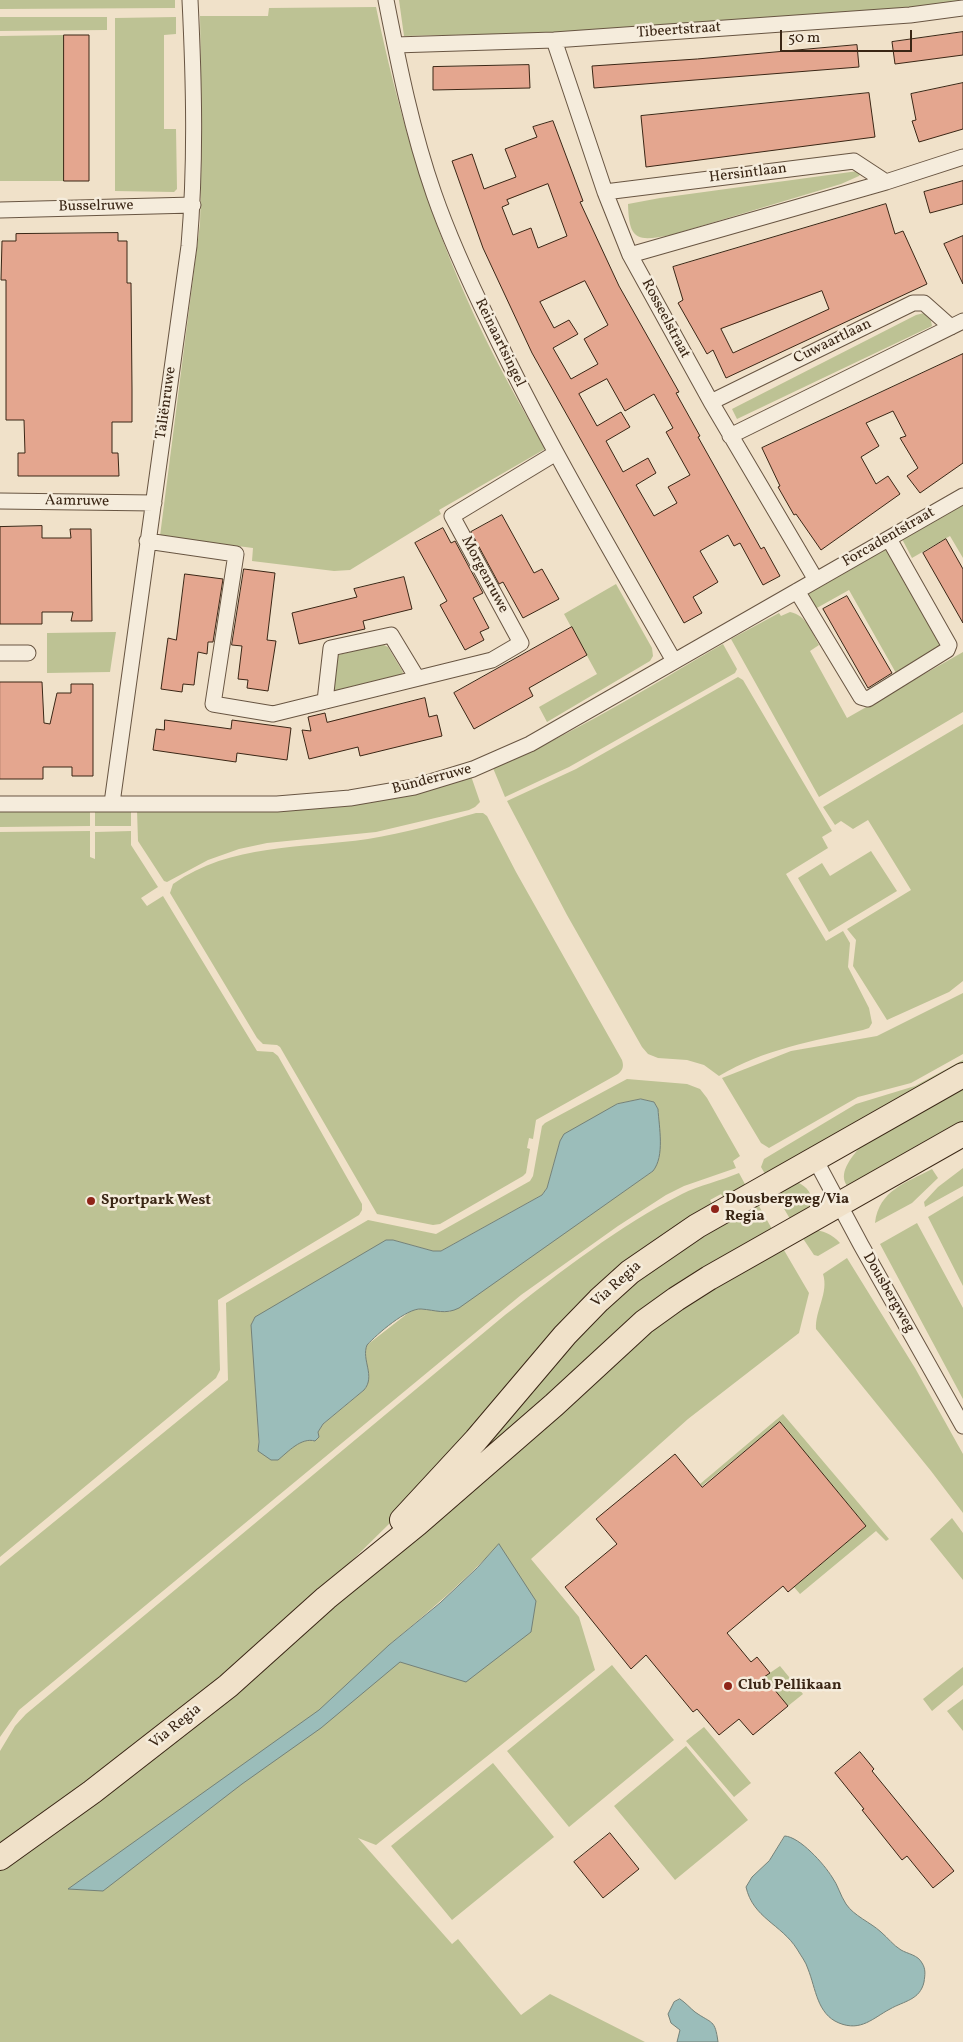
<!DOCTYPE html>
<html>
<head>
<meta charset="utf-8">
<style>
	body { margin:0 }
	#map { position:relative; width:963px; height:2042px; overflow:hidden; background:#f0e1c9; font-family:Vollkorn,serif }
	canvas { display:block }
	.scale { position:absolute; left:780px; top:30px; width:132px; height:22px; box-sizing:border-box; border:2px solid #3a2615; border-top:0; padding-left:6px; font-size:15px; line-height:18px; white-space:nowrap; color:#3a2615; -webkit-text-stroke:4px #f5ecdc; paint-order:stroke }
</style>
</head>
<body>
<div id="map">
<canvas width="963" height="2042"></canvas>
<div class="scale">50 m</div>
</div>
<script>
const g = document.querySelector('canvas').getContext('2d');
g.lineJoin = 'round';
function fillPath(path, color) { g.fillStyle = color; g.fill(path, 'evenodd'); }
function stroke(path, color, width, dash) { g.strokeStyle = color; g.lineWidth = width; g.lineCap = dash ? 'butt' : 'round'; g.setLineDash(dash || []); g.stroke(path); }
function label(font, color, halo, rows, align = 'center') {
  g.font = font + ' Vollkorn,serif'; g.lineWidth = 5; g.setLineDash([]); g.textBaseline = 'middle'; g.strokeStyle = halo; g.fillStyle = color; for (const [text, x, y, turn = 0] of rows) {
    g.save(); g.translate(x, y); g.rotate((+turn || 0) * Math.PI / 180); g.textAlign = isNaN(turn) ? turn : align; if (halo) g.strokeText(text, 0, 0); g.fillText(text, 0, 0); g.restore();
  }
}
fillPath(new Path2D(`
	M0,0H175V8L0,9Z
	M399,0H963V4L585,32L404,36Z
	M376,7C397,107 425,204 466,297C489,350 517,399 545,449L439,510L441,514L350,570L334,571L252,561L253,548L160,536L200,224L202,140L200,16H268L269,8Z
	M0,17H107V30L0,31Z
	M176,17V34L164,35V129H176L177,189L174,192L115,191V18Z
	M64,35V181H0V36Z
	M858,171L861,173L859,176L841,184L671,235C638,241 629,242 628,204L660,198Z
	M924,313L930,316L932,326L737,419L732,409L916,315Z
	M963,505V558L950,536L912,558L902,539Z
	M887,547L943,646L896,673L849,590L815,609L806,594Z
	M616,584L652,648L653,656L650,661L547,722L539,707L597,674L564,614Z
	M790,612C806,615 812,632 819,645L810,651L847,718L963,652V712L819,797L731,639L779,613L781,616Z
	M116,632L110,672L47,673V633Z
	M382,644L388,647L403,672L402,674L333,691L334,660L338,655Z
	M723,644L737,669L735,673L569,767L505,797L493,768C573,735 648,687 723,644Z
	M738,677L743,680L832,831L822,837L828,848L786,874L826,941L843,931L850,943L848,967L869,1008L872,1023L869,1028L863,1030C813,1041 764,1049 719,1076L704,1065L687,1060L658,1058L648,1054L642,1047L567,915L507,801L576,769Z
	M963,724V981L949,992L887,1020L853,966L856,940L847,929L911,890L868,820L853,829L841,821L835,825L823,807Z
	M471,776L480,802L475,807L469,810L376,832L267,843L239,849L208,860L167,882L164,881L138,841L137,810L300,809Z
	M131,810V826H95V811Z
	M0,811H90V826L0,827Z
	M476,813H483L487,816L516,872L622,1060C624,1066 623,1070 618,1074L536,1120L533,1139L529,1138L527,1148L530,1149L526,1173L523,1176L440,1224L433,1225L377,1214L280,1047L277,1045L263,1044L257,1038L170,893L173,884C232,843 300,849 368,839C405,833 440,823 476,813Z
	M90,831V857L95,859V832L131,831V845L158,887L141,898L147,906L163,896L257,1051L273,1052L278,1056L362,1204V1210L359,1215L218,1300L220,1370L216,1378L0,1557V832Z
	M871,851L897,891L829,932L798,878L822,863L830,876Z
	M963,993V1054L911,1083L858,1097L769,1148L761,1143L722,1078L791,1051L877,1036Z
	M963,1060V1068L768,1179L761,1167L764,1159L856,1104L915,1086Z
	M627,1079L687,1084L700,1089L707,1098L740,1156L733,1161L736,1168L684,1186L666,1195L618,1226L521,1295L19,1710L0,1737V1566L228,1380L226,1303L368,1220L436,1234L530,1181L533,1176L542,1126L545,1123ZM641,1099L654,1102L658,1109L659,1157L653,1171L449,1312L420,1309L412,1310L367,1345C361,1360 375,1375 364,1390L323,1424L318,1432L319,1437L315,1441L308,1440L259,1449L252,1322L393,1240L433,1251H441L542,1195L547,1188L560,1141L617,1104Z
	M963,1088V1128L848,1187C837,1174 851,1158 860,1147Z
	M963,1168V1186L925,1207L924,1202L938,1187Z
	M932,1169L938,1178L912,1203L875,1223C879,1190 906,1183 932,1169Z
	M739,1173L746,1186L724,1198L721,1194L710,1200L715,1210L675,1233L389,1524L322,1590L231,1671L0,1848V1751L15,1726L26,1714L505,1315C560,1272 619,1226 682,1194C700,1185 720,1181 739,1173Z
	M797,1182C808,1187 812,1194 813,1205L793,1224L773,1190Z
	M963,1196V1286L928,1217Z
	M755,1199L776,1236L419,1510L607,1301Z
	M917,1223L963,1308V1399L880,1244Z
	M811,1230C823,1230 832,1234 840,1243L818,1256L814,1255L800,1234Z
	M781,1245L809,1293L799,1333L688,1419L531,1559L579,1617L595,1670L376,1845L358,1838L452,1944L458,1939L521,2015L550,1994L645,2042H0V1869L279,1653L610,1369L639,1343L658,1320ZM499,1544L466,1681L389,1645C427,1613 465,1581 499,1544Z
	M847,1258L915,1368L963,1454V1513L931,1471L816,1329C815,1310 829,1293 823,1274Z
	M783,1414L889,1539L886,1541L876,1531L800,1594L794,1587L866,1526L780,1422L702,1486L700,1484Z
	M952,1518L963,1533V1580L930,1539Z
	M612,1665L674,1740L569,1827L507,1751Z
	M780,1666L803,1694L788,1706L764,1677Z
	M963,1667V1685L932,1711L923,1699Z
	M963,1699V1731L947,1711Z
	M704,1727L751,1783L734,1797L686,1741Z
	M686,1746L748,1820L675,1880L614,1806Z
	M493,1763L554,1837L452,1920L391,1846Z`), '#bdc294');
const water = new Path2D(`
	M641,1099L654,1102L658,1109C659,1127 665,1156 653,1171L459,1308C445,1315 436,1310 421,1309C407,1308 377,1334 367,1345C361,1360 376,1376 364,1390L323,1424L318,1432L319,1437L315,1441C301,1437 288,1452 278,1460H271L258,1451L259,1442L251,1325L255,1317L386,1240H393L433,1251H441L542,1195L547,1188L560,1141L564,1134L617,1104Z
	M499,1544L536,1601L531,1632L466,1682L400,1662L321,1728L242,1784L103,1891L68,1889L319,1710L389,1645L440,1603L477,1568Z
	M785,1836C800,1837 824,1864 832,1877C838,1885 840,1895 846,1904C854,1916 870,1922 881,1932C888,1938 893,1945 901,1950C908,1954 918,1955 922,1963C926,1969 925,1975 924,1982C920,2000 904,2001 890,2009C873,2018 861,2032 839,2023C817,2014 816,1989 808,1969C806,1962 801,1956 797,1949C781,1924 753,1918 746,1887L752,1877L769,1861Z
	M680,1999C686,2003 690,2008 695,2012C712,2024 715,2019 718,2042H677L680,2030L671,2023L668,2014L674,2002Z`);
fillPath(water, '#9bbdba');
stroke(water, '#748178', 1);
const building = new Path2D(`
	M963,32V55L895,64L892,42Z
	M64,35H89V181H64Z
	M857,45L859,67L594,88L592,66L697,59Z
	M529,65L530,88L433,90V67Z
	M963,83V129L919,142L912,121L916,120L911,94Z
	M869,93L875,137L646,167L641,116Z
	M553,121L583,201L580,202L619,286L679,392L676,393L700,436L698,437L761,549L764,547L780,576L763,585L740,543L734,546L728,535L700,551L718,582L693,597L702,613L684,623L532,353L483,248L452,161L472,154L484,189L516,177L505,149L537,137L533,127ZM548,184L567,236L538,248L531,228L513,235L502,207L509,204L507,200ZM585,281L608,325L584,339L598,364L571,379L553,348L578,334L569,320L554,328L540,302ZM607,379L625,411L654,394L673,428L666,432L690,475L668,487L677,503L654,516L636,485L656,473L648,458L623,472L606,441L630,427L621,412L597,426L579,394Z
	M963,181V204L930,213L924,192Z
	M886,204L895,234L903,231L927,284L726,378L713,350L707,354L678,303L683,300L673,267ZM822,291L829,309L733,353L721,329Z
	M118,233V241H127V283H131L132,389V422H112V453H118L119,476H18V453H25L24,420H6V280H1L2,241H16V234Z
	M963,236V284L944,244Z
	M963,354V463L920,493L907,476L918,468L900,438L906,436L893,411L866,423L879,446L861,457L876,484L888,476L900,494L821,550L796,514L794,515L778,487L780,486L762,448Z
	M502,515L534,573L542,569L559,599L523,618L503,582L499,584L471,532Z
	M42,526V538H71L70,529H91L92,621H71L73,612H42V624H0V527Z
	M443,528L451,543L455,541L483,593L473,598L489,628L480,632L484,640L465,650L440,605L447,601L415,543Z
	M946,539L963,569V623L923,553Z
	M244,569L275,573L267,640L276,641L268,691L247,688L248,680L238,679L242,646L232,645Z
	M185,574L223,579L213,642H208L207,654L198,652L194,685L183,684L182,692L161,689L168,638L176,640Z
	M404,577L412,609L363,621L365,629L299,644L292,613L357,597L354,589Z
	M847,596L892,673L868,688L823,609Z
	M572,627L587,655L529,688L533,696L474,729L454,693Z
	M0,682H42L44,723L50,724L57,693H71V684H93V776H72V767H43V779H0Z
	M425,698L429,717L437,715L442,736L360,756L358,747L309,759L302,730L311,731L308,717L325,713L327,722Z
	M165,720L231,729L232,720L291,728L287,760L237,753L236,762L153,750L156,729L164,730Z
	M780,1422L866,1526L788,1592L783,1586L727,1633L751,1662L757,1657L770,1673L764,1677L788,1706L753,1735L739,1719L719,1735L697,1709L693,1712L646,1655L631,1669L565,1587L617,1544L596,1519L675,1454L702,1487Z
	M860,1752L874,1769L872,1771L954,1871L933,1888L907,1856L902,1860L862,1810L864,1809L835,1773Z
	M610,1833L639,1869L603,1898L574,1862Z`);
fillPath(building, '#e4a68f');
stroke(building, '#3a2615', 1);
const minor = new Path2D(`
	M386,0C399,66 412,131 434,194C450,240 470,283 491,326C546,441 611,551 674,661
	M554,40L605,192L630,255L711,402L816,580
	M395,45L554,40L910,15L963,8
	M605,192L854,161L886,182
	M0,210L193,205
	M630,255L886,182L963,157
	M711,402L913,303H924L951,327
	M730,436L963,321
	M0,501L154,503
	M147,541L236,554L213,704L273,714L492,660L521,643L452,516L556,453
	M797,591L861,697L868,699L947,650L949,645L889,539
	M0,653H28
	M325,701L331,648L391,635L417,678
	M112,803L189,246C196,163 194,82 190,0
	M0,804H277L350,798L414,787L473,769L530,744L963,496
	M815,1159L861,1245L963,1426`);
const primary = new Path2D(`
	M402,1520L476,1440L565,1335L599,1300L630,1272L697,1226L963,1075
	M0,1858L92,1792L228,1686L326,1598L417,1524L554,1405L644,1322L676,1299L709,1278L963,1134`);
stroke(minor, '#685542', 17);
stroke(primary, '#3a2615', 26);
stroke(minor, '#f5ecdc', 15);
stroke(primary, '#f0e1c9', 24);
for (const [x, y, r, color] of [
	[91,1201,5,"#8f2418"],
	[715,1209,5,"#8f2418"],
	[728,1686,5,"#8f2418"]
]) { const dot = new Path2D(); dot.arc(x, y, r, 0, 2 * Math.PI); g.fillStyle = color; g.fill(dot); stroke(dot, '#f5ecdc', 2); }
label('15px', '#3a2615', '#f5ecdc', [
	["Tibeertstraat",679,31,-4],
	["Hersintlaan",748,174,-7],
	["Busselruwe",96,207,-1],
	["Rosseelstraat",665,319,62],
	["Cuwaartlaan",833,342,-26],
	["Reinaartsingel",499,343,64],
	["Taliënruwe",167,403,-82],
	["Aamruwe",77,502,1],
	["Forcadentstraat",889,538,-30],
	["Morgenruwe",484,575,62],
	["Bunderruwe",432,780,-15],
	["Via Regia",617,1285,-42],
	["Dousbergweg",888,1293,60],
	["Via Regia",176,1727,-39]
]);
label('bold 15px', '#3a2615', '#f5ecdc', [
	["Dousbergweg/Via",725,1200],
	["Regia",725,1217],
	["Sportpark West",101,1201],
	["Club Pellikaan",738,1686]
], 'left');
</script>
</body>
</html>
